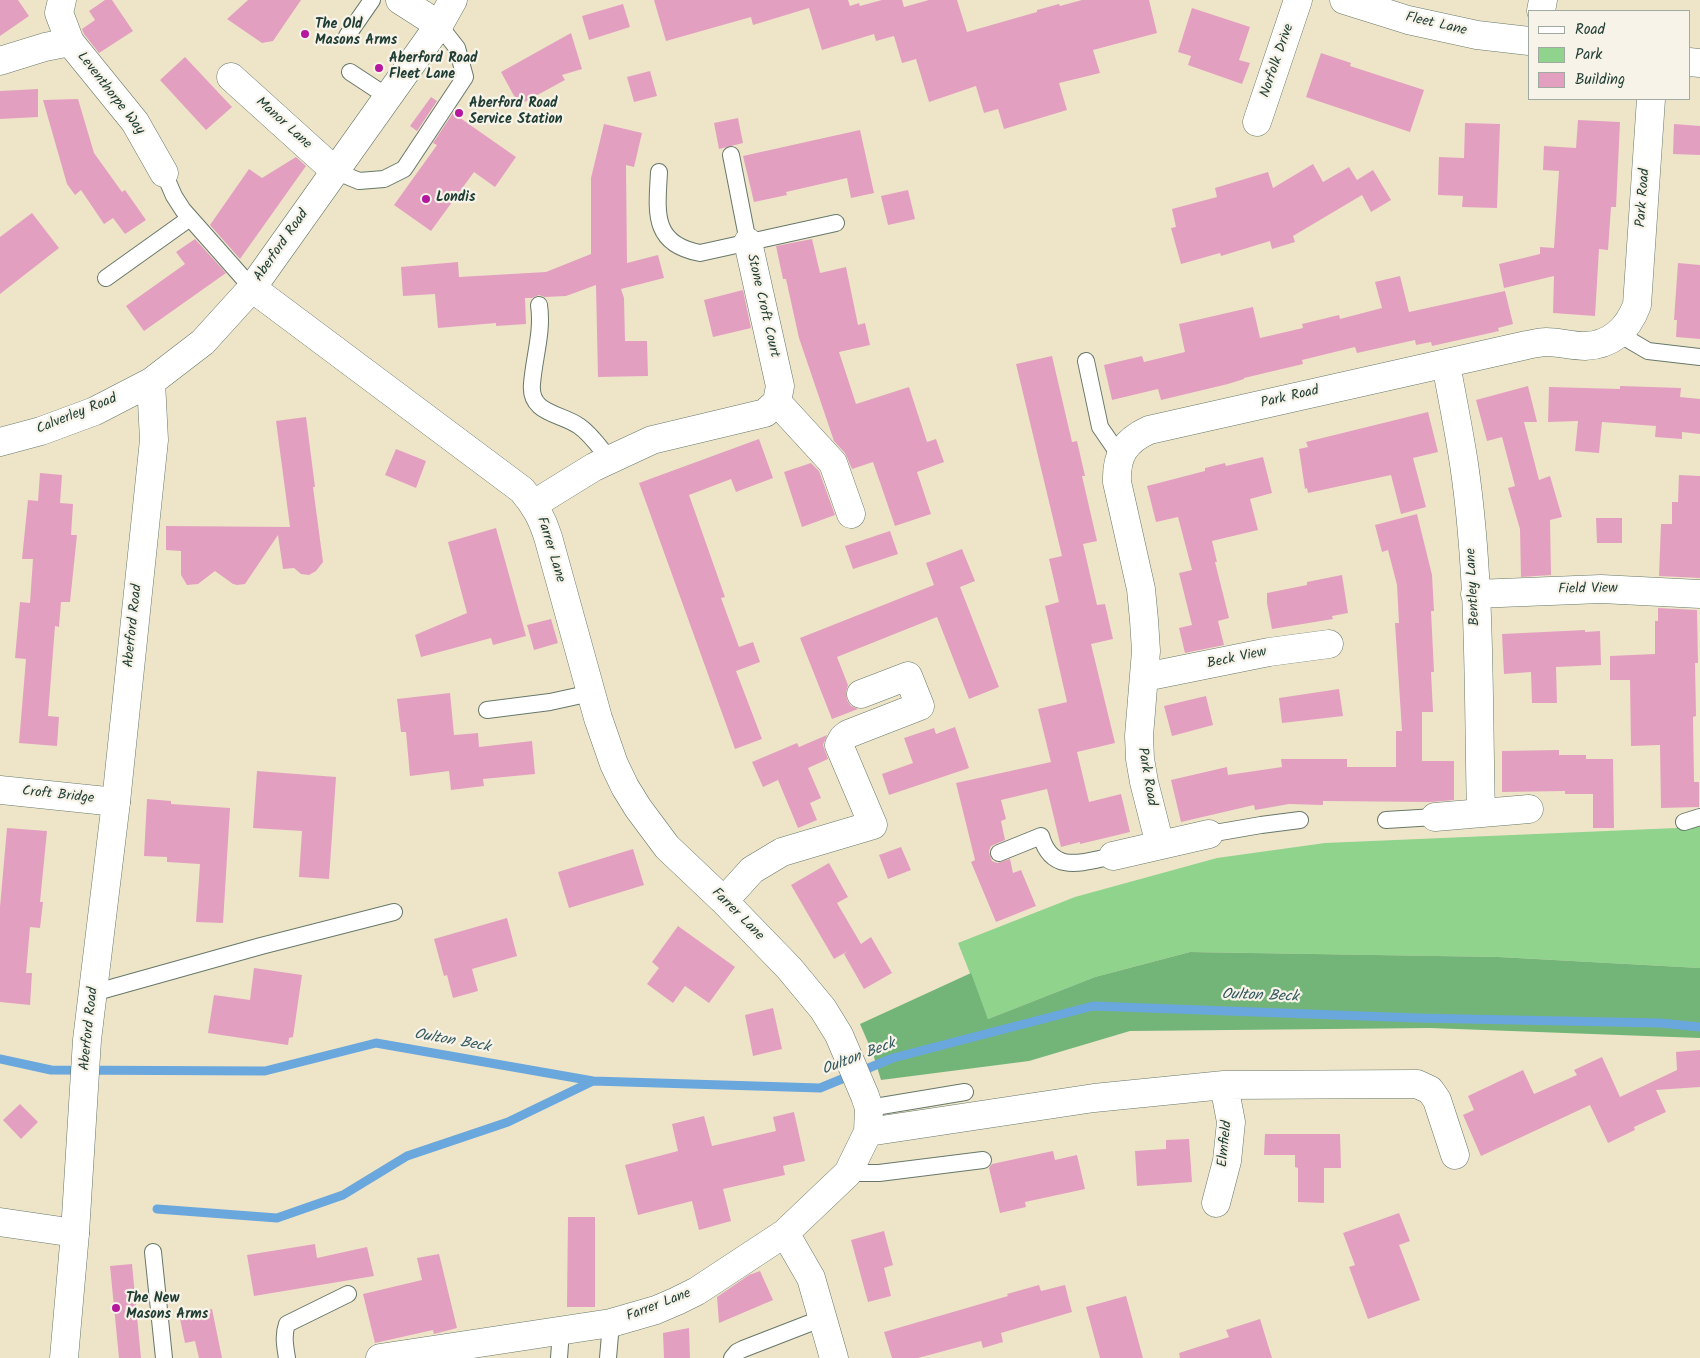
<!DOCTYPE html>
<html>
<head>
<meta charset="utf-8">
<style>
	body { margin:0 }
	#map { position:relative; width:1700px; height:1358px; overflow:hidden; background:#eee5c9; font-family:Kalam,sans-serif }
	canvas { display:block }
	.legend { position:absolute; left:1528px; top:10px; width:162px; height:90px; box-sizing:border-box; background:#f7f3e8; border:1px solid #a1aaa0; margin:0; padding:6px 9px; list-style:none; font-size:15px; color:#1f3d34 }
	.legend li { display:flex; align-items:center; gap:10px; height:25px }
	.legend b { width:25px; border:1px solid #a1aaa0 }
</style>
</head>
<body>
<div id="map">
<canvas width="1700" height="1358"></canvas>
<ul class="legend">
<li><b style="height:6px;background:#fff"></b>Road</li>
<li><b style="height:14px;background:#8fd38c"></b>Park</li>
<li><b style="height:14px;background:#e39fc0"></b>Building</li>
</ul>
</div>
<script>
const g = document.querySelector('canvas').getContext('2d');
g.lineJoin = 'round';
function fillPath(path, color) { g.fillStyle = color; g.fill(path, 'evenodd'); }
function stroke(path, color, width, dash) { g.strokeStyle = color; g.lineWidth = width; g.lineCap = dash ? 'butt' : 'round'; g.setLineDash(dash || []); g.stroke(path); }
function label(font, color, halo, rows, align = 'center') {
  g.font = font + ' Kalam,sans-serif'; g.lineWidth = 4.5; g.setLineDash([]); g.textBaseline = 'middle'; g.strokeStyle = halo; g.fillStyle = color; for (const [text, x, y, turn = 0] of rows) {
    g.save(); g.translate(x, y); g.rotate((+turn || 0) * Math.PI / 180); g.textAlign = isNaN(turn) ? turn : align; if (halo) g.strokeText(text, 0, 0); g.fillText(text, 0, 0); g.restore();
  }
}
fillPath(new Path2D(`
	M1700,827V968L1499,957L1190,952L1095,977L988,1019L958,943L1075,897L1217,858L1325,843Z`), '#8fd38c');
fillPath(new Path2D(`
	M1190,952L1499,957L1700,968V1038L1430,1028L1130,1031L1029,1061L881,1080L873,1054L860,1024L971,973L988,1019L1095,977Z`), '#73b578');
stroke(new Path2D(`
	M0,1059L51,1070L265,1071L376,1043L593,1081L820,1088L893,1058L1093,1006L1417,1018L1660,1023L1700,1027
	M157,1209L277,1218L343,1195L407,1156L508,1122L593,1081`), '#6aa7dc', 9);
fillPath(new Path2D(`
	M0,0H18L29,16L0,36Z
	M105,0H112L133,31L99,53L84,34L82,29L95,20L89,11Z
	M248,0H301L273,41L262,43L227,19Z
	M654,0H848L850,6L859,3L860,6L882,0H902L904,7L929,0H957L967,32L1037,12V10L1059,4L1060,6L1082,0H1149L1157,33L1093,50L1100,73L1059,83L1067,110L1004,129L998,109L984,113L976,86L929,102L916,59L902,63L894,36L876,41L874,34L822,50L809,8L753,25L751,17L666,41Z
	M623,4L630,27L589,40L582,16Z
	M1192,8L1250,27L1239,60L1250,63L1242,84L1188,65L1191,56L1178,52Z
	M571,33L582,69L562,75L565,80L519,105L501,72Z
	M1321,53L1351,63L1350,66L1424,90L1410,132L1306,97Z
	M185,57L232,107L206,130L160,80Z
	M650,71L657,96L634,102L627,77Z
	M38,89V117L0,119V91Z
	M431,97L437,101L417,131L410,126Z
	M78,99L94,153L122,192L125,190L146,220L125,234L113,218L104,224L81,190L75,195L67,184L43,100Z
	M453,113L516,157L495,187L474,172L431,231L394,205L437,145L433,143Z
	M738,118L743,143L719,149L714,123Z
	M1578,120L1620,122L1616,207H1611L1608,250L1599,249L1595,316L1553,313L1554,276L1504,288L1499,264L1540,254V247L1554,248L1559,171L1543,170L1544,146L1576,148Z
	M1465,123L1500,124L1497,208L1462,207L1463,196L1438,195L1439,157L1464,158Z
	M604,124L642,133L634,167L626,165L627,263L658,255L664,278L621,289L624,298L625,341H647L648,376L598,377L596,285L566,296L545,297L539,295L532,298H525L526,324L496,326V323L438,328L435,294L403,296L401,267L458,262L459,277L546,272L591,254V178Z
	M1674,124L1700,126V155L1673,154Z
	M860,130L874,193L851,198L847,178L786,192L787,195L754,202L743,156Z
	M296,157L306,166L240,259L210,225L249,169L262,178Z
	M1313,164L1323,182L1349,167L1357,180L1373,170L1391,200L1371,212L1362,195L1293,236L1295,242L1272,249L1270,241L1221,256L1220,253L1181,264L1171,228L1176,227L1172,209L1217,197L1215,188L1268,172L1273,188Z
	M908,190L915,219L888,225L881,196Z
	M32,213L59,248L0,294V237Z
	M195,239L226,273L144,331L126,306L185,264L176,252Z
	M812,239L820,273L846,267L858,325L865,323L870,345L839,352L856,404L909,387L927,442L936,439L944,462L917,472L931,514L895,526L873,462L852,469L845,453L834,441L799,338L786,279H783L776,246Z
	M1678,263L1700,265V339L1676,337L1677,320H1674Z
	M1400,276L1409,312L1505,291L1513,324L1498,328L1499,331L1432,346L1431,342L1416,345L1415,340L1357,353L1355,347L1302,360L1303,364L1244,378V379L1228,384L1161,400L1158,389L1112,400L1104,365L1142,356L1144,362L1185,352L1179,324L1253,307L1260,338L1303,328L1302,324L1339,315L1340,319L1382,308L1375,282Z
	M743,290L751,328L713,337L704,300Z
	M1052,356L1072,442L1077,441L1085,476H1082L1097,541L1083,544L1097,605L1105,604L1113,639L1091,644L1115,743L1077,752L1089,802L1121,794L1130,832L1080,844V842L1061,847L1047,789L1001,800L1006,819L1001,821L1005,840L991,846L989,851L990,856L992,861L997,863L1010,859L1013,873L1021,870L1036,906L996,922L971,862L975,860L956,783L1051,762L1038,709L1067,702L1045,606L1059,602L1049,559L1062,556L1016,364Z
	M1528,386L1537,422H1524L1539,480L1550,476L1562,517L1550,520L1551,575L1521,577L1520,529L1508,488L1515,486L1502,437L1487,441L1476,400Z
	M1620,386L1681,388L1680,397L1700,399V434L1682,432V439L1655,437L1656,426L1602,422L1599,453L1575,451L1578,421L1548,422L1549,387L1620,389Z
	M1428,412L1438,452L1413,458L1426,507L1401,514L1391,475L1308,493L1307,488L1305,489L1299,449L1308,447L1306,442Z
	M306,417L315,487H313L323,562L316,571L309,575L301,574L294,568L283,569L278,535L245,584L237,585L233,584L215,571L198,584L187,585L181,575V551L166,550V526L290,527L276,421Z
	M759,439L773,478L736,492L731,479L689,495L725,597L721,598L739,647L753,642L760,662L736,671L762,739L735,749L639,483Z
	M396,449L426,461L416,488L385,475Z
	M1263,457L1272,493L1250,499L1258,530L1212,541L1217,562H1215L1229,618L1218,621L1224,645L1185,653L1179,628L1192,625L1179,573L1192,570L1178,517L1156,522L1147,486L1205,471V468L1225,463L1226,466Z
	M811,463L819,471L835,515L802,527L784,472Z
	M40,473L62,475L60,503L73,504L71,535H77L70,602H61L59,627L55,626L48,716L59,717L57,746L19,743L26,659L15,658L20,602L30,603L33,559H22L28,500L38,501Z
	M1679,475L1700,476V578L1659,576L1661,524H1672V502H1678Z
	M1417,514L1432,575L1434,611H1431L1434,672H1431L1433,712H1422V761H1454V800L1431,802L1323,801V805L1289,804L1255,810L1254,805L1181,822L1171,780L1227,767L1228,775L1282,767L1281,759H1347V767H1396V731H1402L1395,623H1399L1397,585L1388,550L1382,552L1375,525Z
	M1596,518H1622V543H1597Z
	M496,528L526,636L493,645L491,638L421,657L415,635L467,613L448,542Z
	M890,531L898,554L853,569L845,546Z
	M962,549L975,581L960,587L999,687L969,699L937,617L837,657L848,685L846,692L847,700L851,706L858,709L832,719L800,638L934,585L926,563Z
	M1342,575L1348,613L1332,616L1333,619L1272,629L1267,603V593L1307,585V582Z
	M1658,608L1697,610L1698,663H1695L1696,716L1693,717L1694,782H1699V807L1661,808L1660,745L1631,746L1630,680H1610V656L1655,654V621H1658Z
	M551,619L558,643L534,650L527,625Z
	M1585,630V632L1600,631L1601,665L1556,667L1557,703H1532L1531,672L1504,674L1502,634Z
	M1339,689L1343,716L1282,723L1279,698Z
	M450,693L454,735L478,733L479,747L532,741L535,774L483,779L484,786L451,790L449,771L410,776L406,732H401L397,699Z
	M1206,696L1213,725L1172,736L1164,706Z
	M955,727L969,768L889,795L882,774L913,763L904,738L934,728L936,734Z
	M827,735L823,745L828,759L808,768L821,798L810,803L817,820L798,828L778,780L763,787L752,762L797,743L799,747Z
	M1559,750V755H1586V759H1613L1614,828H1593V794H1565V791L1502,792V751Z
	M257,771L336,777L329,879L299,877L302,831L253,828Z
	M147,799L171,801V804L230,808L223,923L196,922L200,864L167,862V857L144,856Z
	M7,828L47,831L40,902H43L40,928L30,927L26,973H32L30,1005L0,1002V907Z
	M901,847L911,870L888,879L879,855Z
	M633,849L644,885L569,908L558,872Z
	M829,863L848,897L837,903L861,944L871,937L892,973L864,989L844,954L848,951L834,959L791,885Z
	M507,918L517,956L472,969L478,991L453,998L447,975L444,976L434,939Z
	M678,926L735,967L709,1003L685,986L673,1003L647,984L659,968L652,962Z
	M254,968L302,975L293,1037L289,1038L288,1045L208,1033L214,995L250,1000Z
	M773,1008L782,1049L753,1056L745,1015Z
	M1700,1050V1087L1656,1090L1666,1112L1634,1127L1635,1130L1608,1143L1590,1105L1481,1156L1463,1115L1474,1110L1468,1096L1523,1070L1534,1094L1577,1075L1574,1070L1602,1057L1620,1097L1677,1070L1676,1052Z
	M20,1104L38,1122L21,1139L3,1120Z
	M794,1112L805,1161L783,1166L785,1175L723,1189L731,1221L699,1230L692,1201L638,1215L625,1165L678,1151L672,1124L704,1116L712,1146L776,1131L773,1117Z
	M1265,1134H1340L1341,1168H1324V1203L1298,1202V1168L1295,1167V1155H1264Z
	M1189,1139L1192,1182L1137,1186L1135,1151L1166,1149V1140Z
	M1053,1151L1055,1160L1077,1155L1085,1189L1025,1202L1026,1207L1000,1213L989,1168L992,1164Z
	M1399,1213L1410,1241L1399,1245L1420,1300L1368,1319L1349,1267L1355,1265L1343,1233Z
	M568,1217H595V1307H567Z
	M884,1231L893,1265L884,1268L891,1296L868,1302L851,1240Z
	M315,1244L317,1258L367,1247L374,1276L254,1296L247,1255Z
	M439,1254L457,1328L434,1334L433,1330L375,1343L363,1294L422,1280L417,1258Z
	M132,1264L141,1358H119L110,1266Z
	M760,1271L773,1300L719,1323L717,1297L749,1275Z
	M1039,1285L1041,1291L1065,1285L1072,1312L1001,1333L1003,1342L983,1348L981,1341L918,1358H892L884,1332L1008,1296L1007,1294Z
	M1126,1296L1143,1358H1100L1086,1307Z
	M212,1309L222,1358H199L195,1341L185,1343L180,1319L191,1317L190,1313Z
	M1260,1319L1272,1358H1180L1179,1353L1229,1337L1226,1330Z
	M689,1328L690,1358H664L663,1333Z`), '#e39fc0');
const lane = new Path2D(`
	M347,36L372,0
	M350,72L388,97
	M731,155L748,242
	M335,171L359,181L384,179L404,169L465,77L457,48L439,25
	M659,172C657,211 651,244 700,253L836,223
	M164,173L174,196L183,210L252,288
	M106,278L190,218
	M539,305C543,332 534,357 532,384C529,414 561,413 579,426C591,434 600,448 610,460
	M1619,334L1648,351L1700,357
	M1086,361L1100,427L1120,456
	M487,710L550,702L591,693
	M1386,820L1435,817
	M1684,822L1700,817
	M1209,834L1261,825L1300,820
	M999,853L1041,836C1052,875 1083,862 1113,856
	M93,993L261,946L394,912
	M869,1108L965,1092
	M848,1173H879L983,1160
	M153,1252L164,1358
	M287,1358C285,1346 283,1335 287,1324L348,1294
	M559,1358L561,1331
	M608,1358L611,1323
	M732,1358L737,1352L743,1349L823,1318`);
const street = new Path2D(`
	M62,0L59,13L70,42L135,122L164,173
	M1344,0L1408,20L1477,35L1529,41
	M1541,11L1543,0
	M0,61L45,47L70,42
	M1689,62L1700,63
	M231,77L335,171
	M1257,122L1298,0
	M252,288L522,490C535,505 542,518 548,537L598,718L614,764L625,787L638,808L667,847L724,901L789,968L823,1009L839,1035L865,1096L869,1108L868,1132L848,1173L785,1233L697,1291L677,1301L656,1310L611,1323L380,1358
	M1446,364C1452,397 1459,431 1464,464C1481,579 1478,697 1481,813
	M777,402L833,463L851,514
	M534,504L594,467L652,440L765,413L777,402L780,386L748,242
	M1475,594L1601,589L1700,594
	M1145,677L1269,652L1329,644
	M0,790L116,802
	M1435,817L1529,809
	M1160,845L1144,782L1140,759L1139,736L1146,651L1144,620L1141,589L1117,482C1116,455 1125,441 1149,430L1527,345C1533,344 1540,342 1546,342C1559,342 1572,346 1585,346C1612,345 1628,329 1637,305L1651,99
	M1113,856L1209,834
	M724,901L752,870L782,852L873,825L839,745L843,738L848,734L920,706L908,676L861,694
	M868,1132L1094,1098L1224,1085L1417,1084L1430,1090L1437,1100L1455,1155
	M1216,1203L1227,1161L1231,1122L1224,1085
	M0,1222L75,1233
	M785,1233L811,1278L834,1358`);
const secondary = new Path2D(`
	M400,0L439,25`);
const primary = new Path2D(`
	M0,442L41,431L95,411L151,382L203,342L252,288L439,25L453,0
	M64,1358L75,1233L87,1040L116,802L154,440L151,382`);
stroke(lane, '#677868', 18);
stroke(street, '#677868', 29);
stroke(secondary, '#677868', 29);
stroke(primary, '#677868', 29);
stroke(lane, '#fff', 16);
stroke(street, '#fff', 28);
stroke(secondary, '#fff', 28);
stroke(primary, '#fff', 28);
for (const [x, y, r, color] of [
	[305,34,5,"#b5179e"],
	[379,68,5,"#b5179e"],
	[459,113,5,"#b5179e"],
	[426,199,5,"#b5179e"],
	[116,1308,5,"#b5179e"]
]) { const dot = new Path2D(); dot.arc(x, y, r, 0, 2 * Math.PI); g.fillStyle = color; g.fill(dot); stroke(dot, '#f7f3e8', 2); }
label('14px', '#1f3d34', '#f7f3e8', [
	["Fleet Lane",1436,25,13],
	["Norfolk Drive",1278,61,-71],
	["Leventhorpe Way",110,94,52],
	["Manor Lane",283,124,42],
	["Park Road",1644,198,-86],
	["Aberford Road",282,246,-55],
	["Stone Croft Court",762,306,77],
	["Park Road",1290,398,-13],
	["Calverley Road",77,415,-22],
	["Farrer Lane",550,550,73],
	["Bentley Lane",1474,587,-93],
	["Field View",1588,590,-1],
	["Aberford Road",134,626,-84],
	["Beck View",1237,659,-12],
	["Park Road",1146,777,80],
	["Croft Bridge",58,796,6],
	["Farrer Lane",737,915,45],
	["Aberford Road",90,1029,-84],
	["Elmfield",1226,1144,-84],
	["Farrer Lane",659,1306,-21]
]);
label('bold 14px', '#1f3d34', '#f7f3e8', [
	["The Old",315,26],
	["Masons Arms",315,42],
	["Aberford Road",389,60],
	["Fleet Lane",389,76],
	["Aberford Road",469,105],
	["Service Station",469,121],
	["Londis",436,199],
	["The New",126,1300],
	["Masons Arms",126,1316]
], 'left');
label('italic 15px', '#32585e', '#f7f3e8', [
	["Oulton Beck",1260,997,2],
	["Oulton Beck",452,1042,10],
	["Oulton Beck",859,1058,-21]
]);
</script>
</body>
</html>
